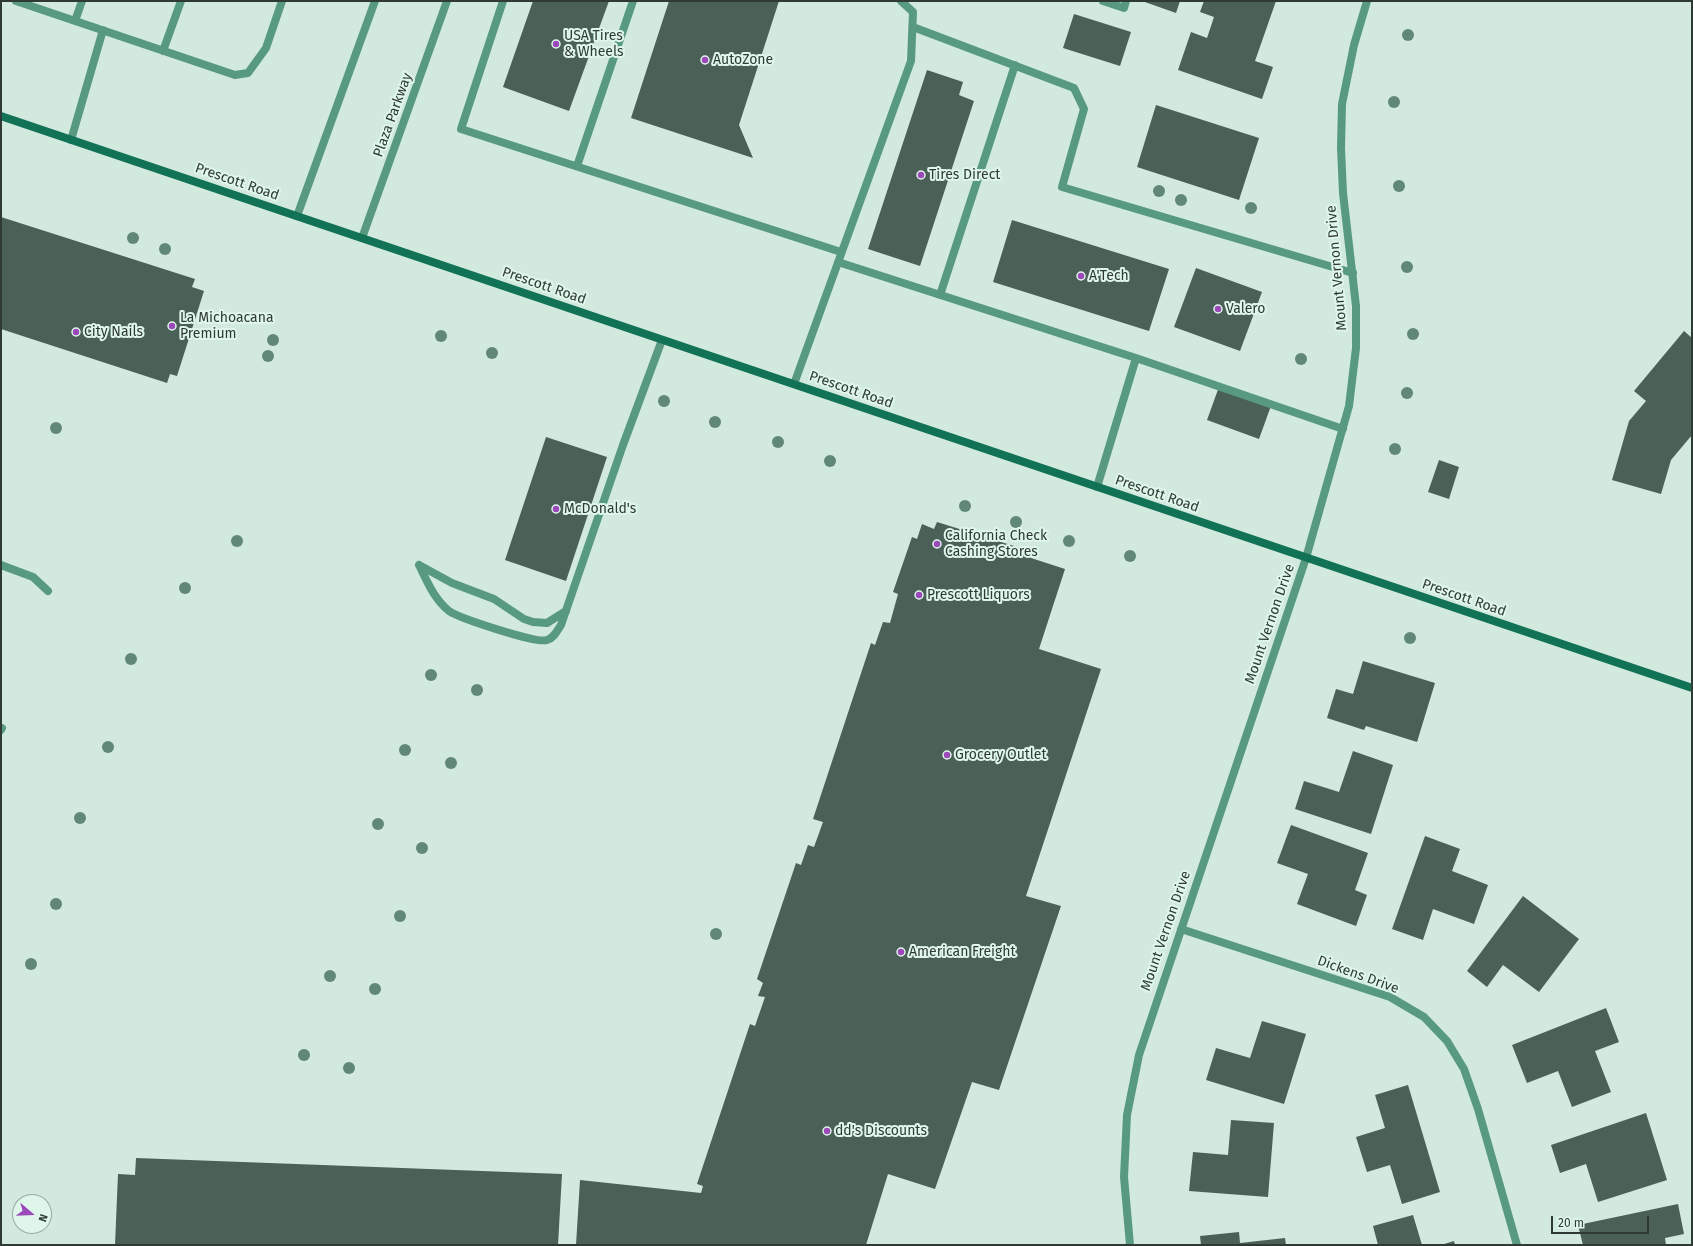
<!DOCTYPE html>
<html>
<head>
<meta charset="utf-8">
<style>
	body { margin:0 }
	#map { position:relative; width:1693px; height:1246px; overflow:hidden; background:#d2e9de; font-family:"Fira Sans",sans-serif }
	canvas { display:block }
	.frame { position:absolute; inset:0; border:2px solid #303a35; pointer-events:none }
	.north { position:absolute; left:12px; top:1194px; width:40px; height:40px; box-sizing:border-box; background:#dff7eb; border:1px solid #99aba2; border-radius:50%; rotate:109deg; font-size:11px; font-weight:700; line-height:16px; text-align:center; color:#303a35 }
	.north::after { content:''; display:block; margin:auto; width:14px; height:18px; background:#9b49b9; clip-path:polygon(50% 0,100% 100%,50% 72%,0 100%) }
	.scale { position:absolute; left:1551px; top:1216px; width:98px; height:18px; box-sizing:border-box; border:2px solid #303a35; border-top:0; padding-left:5px; font-size:12px; line-height:14px; white-space:nowrap; color:#303a35; -webkit-text-stroke:3px #dff7eb; paint-order:stroke }
</style>
</head>
<body>
<div id="map">
<canvas width="1693" height="1246"></canvas>
<div class="frame"></div>
<div class="north">N</div>
<div class="scale">20 m</div>
</div>
<script>
const g = document.querySelector('canvas').getContext('2d');
g.lineJoin = 'round';
function fillPath(path, color) { g.fillStyle = color; g.fill(path, 'evenodd'); }
function stroke(path, color, width, dash) { g.strokeStyle = color; g.lineWidth = width; g.lineCap = dash ? 'butt' : 'round'; g.setLineDash(dash || []); g.stroke(path); }
function label(font, color, halo, rows, align = 'center') {
  g.font = font + ' "Fira Sans",sans-serif'; g.lineWidth = 4; g.setLineDash([]); g.textBaseline = 'middle'; g.strokeStyle = halo; g.fillStyle = color; for (const [text, x, y, turn = 0] of rows) {
    g.save(); g.translate(x, y); g.rotate((+turn || 0) * Math.PI / 180); g.textAlign = isNaN(turn) ? turn : align; if (halo) g.strokeText(text, 0, 0); g.fillText(text, 0, 0); g.restore();
  }
}
fillPath(new Path2D(`
	M533,1H609L569,111L503,87Z
	M669,1H779L739,125L753,158L631,118Z
	M1142,1H1180L1176,13Z
	M1204,1H1276L1255,61L1273,67L1262,99L1178,70L1191,32L1207,38L1214,17L1200,12Z
	M1074,14L1131,32L1120,66L1063,48Z
	M927,70L963,82L959,95L974,101L920,266L868,249Z
	M1156,105L1259,138L1239,200L1137,167Z
	M1,217L195,279L192,287L204,291L177,376L170,374L167,383L1,329Z
	M1012,220L1169,269L1149,331L993,282Z
	M1196,268L1262,292L1240,351L1174,327Z
	M1684,331L1692,338V435L1671,460L1661,494L1612,480L1629,421L1646,401L1634,391Z
	M1220,384L1272,403L1259,439L1207,420Z
	M546,437L607,457L566,581L505,560Z
	M1439,460L1459,467L1449,499L1428,492Z
	M937,522L1030,551L1028,557L1065,569L1039,649L1101,669L1026,896L1061,906L999,1090L972,1082L935,1189L888,1174L866,1245H576L580,1180L701,1193L703,1186L697,1184L750,1024L755,1026L765,997L758,996L763,983L757,979L796,863L801,865L808,845L814,847L823,822L813,819L871,643L875,645L883,622L890,623L898,594L893,592L912,537L917,539L922,524L934,529Z
	M1363,661L1435,683L1417,742L1366,726L1364,730L1327,718L1336,689L1353,694Z
	M1353,751L1393,765L1371,834L1295,809L1304,781L1339,792Z
	M1291,825L1368,853L1355,890L1367,895L1356,926L1297,904L1308,874L1277,863Z
	M1425,836L1460,849L1452,871L1488,885L1474,924L1433,909L1423,940L1392,929Z
	M1523,896L1579,939L1539,992L1503,965L1487,987L1467,971Z
	M1606,1008L1619,1042L1595,1051L1611,1092L1572,1107L1558,1071L1527,1083L1512,1045Z
	M1262,1021L1306,1034L1284,1104L1206,1080L1216,1048L1250,1058Z
	M1408,1085L1440,1192L1402,1204L1390,1165L1367,1172L1356,1137L1385,1128L1375,1095Z
	M1646,1113L1667,1180L1598,1202L1586,1164L1560,1173L1551,1145Z
	M1231,1120L1274,1123L1268,1197L1189,1191L1193,1152L1228,1155Z
	M136,1158L562,1174L558,1245H115L118,1174L135,1175Z
	M1678,1204L1684,1234L1665,1238L1666,1245H1583L1578,1225Z
	M1413,1215L1422,1245H1378L1373,1226Z
	M1239,1232L1240,1243L1285,1238L1286,1245H1201L1200,1236Z
	M1454,1241L1455,1245H1441Z`), '#4b6057');
stroke(new Path2D(`
	M16,1L235,75L248,73L266,48L282,1
	M503,1L461,129L841,252
	M1103,1L1124,8L1126,1
	M75,21L82,1
	M913,27L1074,88L1084,109L1062,187L1353,273
	M163,51L181,1
	M71,140L103,30
	M577,166L633,1
	M838,262L1136,358L1343,429
	M940,295L1015,65
	M794,384L911,61L913,12L901,1
	M1097,487L1136,358
	M1,565L33,577L48,591
	M419,565C427,581 434,599 449,611C459,618 537,644 547,640C554,638 557,631 561,625L623,445L662,340
	M419,565L452,583L494,599L524,619L533,622L547,623L566,611
	M1,730L2,728`), '#589a80', 8);
stroke(new Path2D(`
	M1181,929L1390,997L1424,1017L1447,1041L1464,1069L1478,1109L1517,1245
	M1130,1245L1124,1177L1127,1115L1139,1055L1306,558L1349,406L1356,348V306L1343,193L1341,148L1342,104L1354,45L1367,1`), '#589a80', 8);
stroke(new Path2D(`
	M297,216L375,1
	M362,238L447,1`), '#589a80', 8);
stroke(new Path2D(`
	M1,116L1692,688`), '#127255', 8);
g.fillStyle = '#618779';
for (const [x, y] of [
	[1408,35],
	[1394,102],
	[1399,186],
	[1159,191],
	[1181,200],
	[1251,208],
	[133,238],
	[165,249],
	[1407,267],
	[1413,334],
	[441,336],
	[273,340],
	[492,353],
	[268,356],
	[1301,359],
	[1407,393],
	[664,401],
	[715,422],
	[56,428],
	[778,442],
	[1395,449],
	[830,461],
	[965,506],
	[1016,522],
	[237,541],
	[1069,541],
	[1130,556],
	[185,588],
	[1410,638],
	[131,659],
	[431,675],
	[477,690],
	[108,747],
	[405,750],
	[451,763],
	[80,818],
	[378,824],
	[422,848],
	[56,904],
	[400,916],
	[716,934],
	[31,964],
	[330,976],
	[375,989],
	[304,1055],
	[349,1068]
]) { g.beginPath(); g.arc(x, y, 6, 0, 2 * Math.PI); g.fill(); }
for (const [x, y, r, color] of [
	[556,44,4,"#9b49b9"],
	[705,60,4,"#9b49b9"],
	[921,175,4,"#9b49b9"],
	[1081,276,4,"#9b49b9"],
	[1218,309,4,"#9b49b9"],
	[172,326,4,"#9b49b9"],
	[76,332,4,"#9b49b9"],
	[556,509,4,"#9b49b9"],
	[937,544,4,"#9b49b9"],
	[919,595,4,"#9b49b9"],
	[947,755,4,"#9b49b9"],
	[901,952,4,"#9b49b9"],
	[827,1131,4,"#9b49b9"]
]) { const dot = new Path2D(); dot.arc(x, y, r, 0, 2 * Math.PI); g.fillStyle = color; g.fill(dot); stroke(dot, '#dff7eb', 1.5); }
label('14px', '#303a35', '#dff7eb', [
	["USA Tires",564,36],
	["& Wheels",564,52],
	["AutoZone",713,60],
	["Tires Direct",929,175],
	["A'Tech",1089,276],
	["Valero",1226,309],
	["La Michoacana",180,318],
	["Premium",180,334],
	["City Nails",84,332],
	["McDonald's",564,509],
	["California Check",945,536],
	["Cashing Stores",945,552],
	["Prescott Liquors",927,595],
	["Grocery Outlet",955,755],
	["American Freight",909,952],
	["dd's Discounts",835,1131]
], 'left');
label('14px', '#303a35', '#dff7eb', [
	["Plaza Parkway",393,115,-70],
	["Prescott Road",237,182,19],
	["Mount Vernon Drive",1337,268,-95],
	["Prescott Road",544,286,19],
	["Prescott Road",851,390,19],
	["Prescott Road",1157,494,19],
	["Prescott Road",1464,598,19],
	["Mount Vernon Drive",1270,624,-71],
	["Mount Vernon Drive",1166,931,-71],
	["Dickens Drive",1358,975,20]
]);
</script>
</body>
</html>
